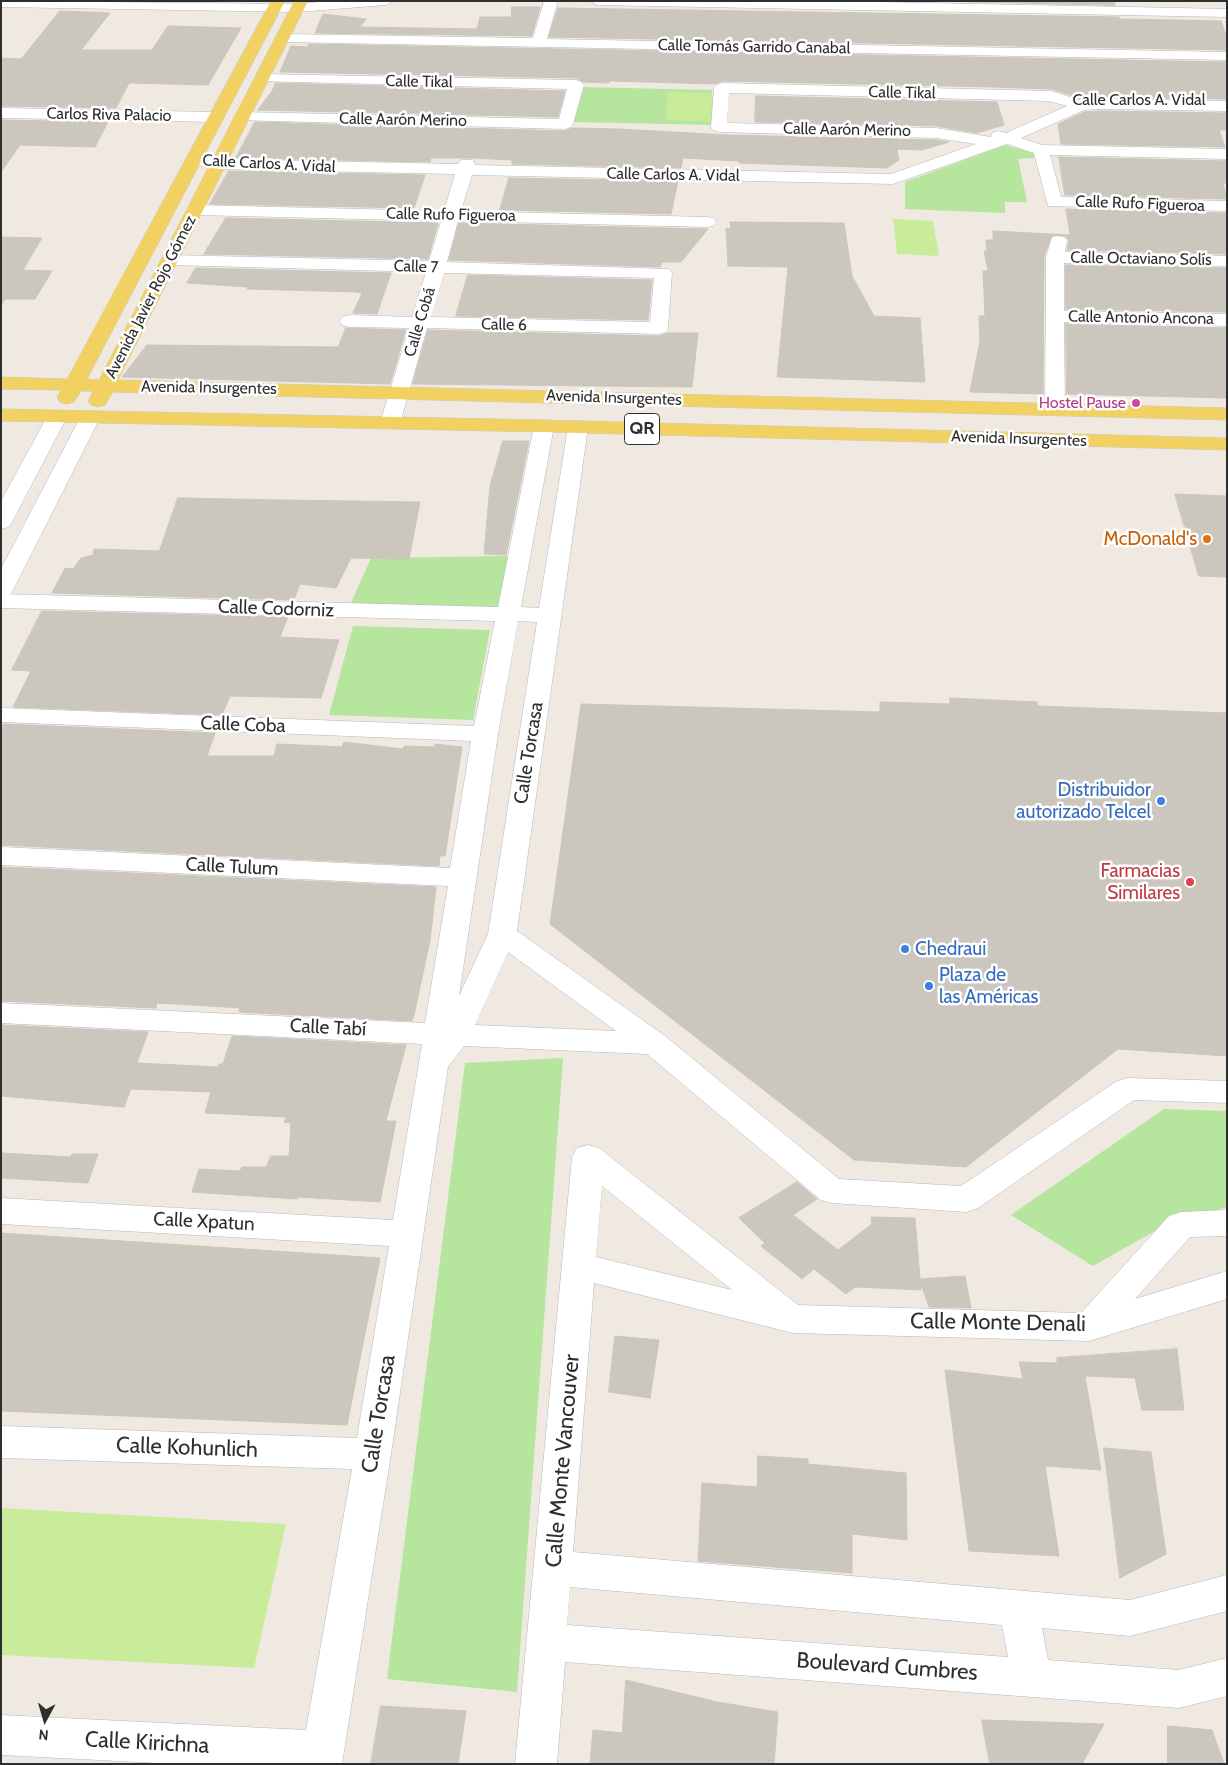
<!DOCTYPE html>
<html>
<head>
<meta charset="utf-8">
<style>
	body { margin:0 }
	#map { position:relative; width:1228px; height:1765px; overflow:hidden; background:#efe9e1; font-family:Cabin,sans-serif }
	canvas { display:block }
	.frame { position:absolute; inset:0; border:2px solid #2e2e2e; pointer-events:none }
	.north { position:absolute; left:20px; top:1695px; width:50px; height:50px; -webkit-text-stroke:4px #fff; paint-order:stroke; rotate:186deg; font-size:14px; font-weight:700; line-height:20px; text-align:center; color:#2e2e2e }
	.north::after { content:''; display:block; margin:auto; width:18px; height:22px; background:#2e2e2e; clip-path:polygon(50% 0,100% 100%,50% 72%,0 100%) }
</style>
</head>
<body>
<div id="map">
<canvas width="1228" height="1765"></canvas>
<div class="frame"></div>
<div class="north">N</div>
</div>
<script>
const g = document.querySelector('canvas').getContext('2d');
g.lineJoin = 'round';
function fillPath(path, color) { g.fillStyle = color; g.fill(path, 'evenodd'); }
function stroke(path, color, width, dash) { g.strokeStyle = color; g.lineWidth = width; g.lineCap = dash ? 'butt' : 'round'; g.setLineDash(dash || []); g.stroke(path); }
function label(font, color, halo, rows, align = 'center') {
  g.font = font + ' Cabin,sans-serif'; g.lineWidth = 5; g.setLineDash([]); g.textBaseline = 'middle'; g.strokeStyle = halo; g.fillStyle = color; for (const [text, x, y, turn = 0] of rows) {
    g.save(); g.translate(x, y); g.rotate((+turn || 0) * Math.PI / 180); g.textAlign = isNaN(turn) ? turn : align; if (halo) g.strokeText(text, 0, 0); g.fillText(text, 0, 0); g.restore();
  }
}
fillPath(new Path2D(`
	M580,87L712,90L714,125L574,122Z
	M1005,145L1034,153V158L1018,159L1027,202H1005V213L905,209V182Z
	M510,556L498,609L350,605L371,558Z
	M353,626L490,630L473,720L329,715Z
	M563,1058L517,1692L387,1679L465,1063Z
	M1164,1109L1227,1111V1207L1169,1223L1093,1266L1011,1215Z`), '#b6e59e');
fillPath(new Path2D(`
	M668,92L712,93L711,121L666,120Z
	M893,219L933,221L939,256L897,254Z
	M1,1508L286,1524L254,1668L1,1655Z`), '#c9ec9a');
const building = new Path2D(`
	M934,1H1114L1115,5Z
	M512,7H540L532,36L315,33L323,14L366,19L360,27L477,29L480,17H511Z
	M558,8L1119,17L1120,19L1221,21L1227,38V50L549,37Z
	M60,11L110,13L81,50H152L168,26L241,28L208,85L129,83L116,108L1,106V58L21,59Z
	M309,44L1227,62V99L1101,97L1082,99L1051,89L992,87L722,81L715,84L609,81V83L583,82L576,78L280,72L291,46L307,47Z
	M276,83L565,91L558,117L258,110L272,91Z
	M756,96L997,102L1004,125L977,133L936,126L755,122Z
	M1101,111L1227,113V130H1219L1225,147L1061,144L1058,124L1084,112Z
	M1,120L108,122L95,147L20,145L1,172Z
	M255,122L565,131L572,128L619,129L727,135L936,140L949,142L922,150L897,149L899,160L887,168L739,163V161L683,158L681,168L512,164V160L473,158H431L430,162L236,158Z
	M1059,157L1227,161V183H1223L1227,199L1065,195Z
	M229,171L425,175L414,208L210,204Z
	M509,178L678,181L671,214L500,210Z
	M1066,209L1227,213V254L1067,250L1069,241L1066,236L1052,235L1044,257L1043,394L970,392L980,341L979,316H985L983,271H988L984,251H987L986,240H993V231L1070,235Z
	M226,218L438,223L428,259L204,254Z
	M730,222L844,223L852,276L874,316L920,318L925,382L777,377L788,267L728,266L726,228L731,229Z
	M459,223L707,229H708L681,262H662L660,267L449,260Z
	M1,237L42,238L23,270L52,271L35,299H5L1,305Z
	M1066,265L1227,268V312L1066,309Z
	M196,268L391,273L377,314L353,313L362,293L357,292L247,289L248,287L187,283Z
	M468,275L652,280L648,320L456,316Z
	M1066,324L1227,328V398L1067,394Z
	M346,328L406,330L390,384L122,377L147,345L338,347Z
	M428,330L659,336L668,333H698L692,387L413,384Z
	M503,441H529L506,555L484,554L490,486Z
	M1175,494L1227,496V577L1199,576Z
	M178,498L283,500L420,502L409,559L351,558L336,588L300,584L294,600L52,593L65,568L73,569L81,558L93,555L94,549L159,551Z
	M42,611L288,617L280,637L339,640L321,698L230,696L222,715L13,707L31,671L12,670Z
	M950,698L1037,702L1038,706L1227,713V1056L1118,1049L966,1167L854,1160L550,924L581,704L880,712V702L950,704Z
	M4,724L215,733L207,756H274L277,744L342,747L344,742L403,749L404,746L435,747V744L462,747L445,856H440L439,866L1,845V729Z
	M1,867L436,887L430,941L414,1015L412,1021L239,1012L240,1008L193,1005L157,1003L156,1008L1,1001Z
	M1,1025L148,1032L137,1063L218,1067L219,1064H223L232,1036L406,1045L386,1121H396L380,1202L298,1197L297,1199L192,1192L199,1169L240,1171L242,1167H266L271,1156H289L291,1123L284,1122L286,1117L205,1113L211,1092L131,1089L124,1107L1,1096Z
	M1,1153L70,1157L72,1154H98L88,1183L1,1178Z
	M797,1182L817,1199L793,1215L838,1250L872,1224L871,1217L915,1218L920,1279L965,1276L971,1308L929,1307L920,1281L921,1290L855,1287L846,1294L814,1269L802,1279L761,1246L765,1243L739,1218Z
	M1,1233L380,1258L347,1425L1,1411Z
	M615,1336L659,1340L650,1398L609,1392Z
	M1177,1349L1184,1410H1142L1135,1378L1085,1376L1101,1470L1045,1466L1059,1556L969,1551L945,1370L1023,1379L1019,1362L1057,1363V1358Z
	M1104,1448L1151,1452L1166,1554L1120,1578Z
	M758,1456L808,1459V1464L906,1473L907,1540L852,1534V1573L698,1561L702,1483L757,1487Z
	M626,1680L717,1702L778,1712L774,1764H590L593,1730L622,1733Z
	M381,1706L466,1711L458,1764H371Z
	M982,1720L1104,1724L1082,1764H990Z
	M1168,1726L1212,1730L1224,1764H1168Z`);
fillPath(building, '#cbc7bf');
stroke(building, '#cbc5ba', 1);
const minor = new Path2D(`
	M1,1L297,4L330,1H393L386,5L297,12L1,7Z
	M544,1H558L547,39L1227,52V60L282,42L277,41L275,38L277,35L282,34L533,38Z
	M590,1H828L1227,9V17L597,5Z
	M262,74L576,80L581,82L584,85L573,124L571,127L565,129L236,120L234,117L236,114L242,112L559,119L567,89L257,81L255,78L257,75Z
	M722,83L1051,91L1082,101L1101,99L1227,101V111L1101,109L1084,110L1021,138L1042,145L1227,149V159L1050,155L1061,197L1227,201V211L1048,206L1034,153L1007,144L893,184L472,175L461,211L707,217L713,218L716,222L713,226L707,227L458,221L447,262L669,269L672,273L668,328L666,332L659,334L427,328L400,423L397,427L390,429L383,427L380,423L409,328L349,327L342,325L340,321L342,317L349,315L412,317L426,272L170,265L164,264L161,260L164,256L170,255L429,261L441,221L195,215L189,214L186,210L189,206L195,205L444,211L455,174L218,169L188,163L186,160L188,157L194,155L218,159L458,164L461,160H473L475,165L891,174L976,144L936,138L719,132L713,130L711,127L714,88L717,85ZM729,93L1049,101L1067,106L1006,133L998,131L992,133L991,137L936,128L727,123ZM444,273L654,278L650,322L431,317Z
	M1,108L216,112L222,114L224,117L222,120L216,122L1,118Z
	M1058,236L1064,237L1067,241L1065,252L1227,256V266L1064,263V311L1227,314V326L1064,322L1065,409L1062,413L1055,415L1048,413L1045,409L1046,257L1052,237Z
	M544,420L551,422L554,426L521,607L539,608L568,427L571,423L578,421L585,423L588,427L517,931L665,1036L839,1179L961,1186L1117,1081L1128,1078L1227,1081V1103L1134,1100L978,1208L967,1212L832,1203L821,1200L647,1054L464,1046L448,1067L391,1454L342,1764H177L1,1755V1715L306,1730L352,1469L1,1458V1426L357,1438L389,1246L1,1224V1198L393,1220L422,1044L1,1023V1003L425,1023L448,886L1,865V847L450,868L471,741L1,722V708L474,726L495,621L1,608V594L498,607L534,426L537,422ZM518,621L537,622L488,934L459,996L498,734ZM508,952L616,1031L475,1025Z
	M588,1145L599,1148L798,1305L1081,1313L1169,1216L1181,1212L1227,1210V1236L1190,1237L1135,1299L1227,1271V1299L1089,1341L793,1333L594,1283L573,1552L1130,1600L1227,1575V1611L1130,1636L1042,1628L1048,1660L1179,1670L1227,1658V1696L1179,1708L565,1662L557,1764H515L572,1157L577,1148ZM602,1186L732,1290L596,1257ZM570,1587L1002,1625L1008,1657L567,1625Z`);
const secondary = new Path2D(`
	M57,411L64,413L67,417L12,522L9,527L1,529V501L47,417L50,413Z
	M90,412L97,414L100,418L12,592L9,597L1,599V569L80,418L83,414Z`);
const primary = new Path2D(`
	M271,1H285L87,379L99,380L294,1H308L118,380L1227,408V420L113,392L105,405L98,407L91,405L88,401L93,391H81L74,402L67,404L60,402L57,398L61,390L1,389V377L67,379Z
	M1,409L544,420L1227,438V450L544,432L1,421Z`);
stroke(minor, '#b4b7c1', 1);
stroke(secondary, '#b4b7c1', 1);
stroke(primary, '#c9c9c9', 1);
fillPath(minor, '#fff');
fillPath(secondary, '#fff');
fillPath(primary, '#f2d163');
for (const [x, y, r, color] of [
	[1136,403,5,"#d1479c"],
	[1207,539,5,"#e8710a"],
	[1161,801,5,"#3f7fe0"],
	[1190,882,5,"#e0444e"],
	[905,949,5,"#3f7fe0"],
	[929,986,5,"#3f7fe0"]
]) { const dot = new Path2D(); dot.arc(x, y, r, 0, 2 * Math.PI); g.fillStyle = color; g.fill(dot); stroke(dot, '#fff', 2); }
label('16px', '#2e2e2e', '#fff', [
	["Calle Tomás Garrido Canabal",754,47,1],
	["Calle Tikal",419,82,1],
	["Calle Tikal",902,93,1],
	["Calle Carlos A. Vidal",1139,100],
	["Carlos Riva Palacio",109,115,1],
	["Calle Aarón Merino",403,120,1],
	["Calle Aarón Merino",847,130,1],
	["Calle Carlos A. Vidal",269,164,3],
	["Calle Carlos A. Vidal",673,175,1],
	["Calle Rufo Figueroa",1140,204,2],
	["Calle Rufo Figueroa",451,215,1],
	["Calle Octaviano Solís",1141,259,1],
	["Calle 7",416,267,2],
	["Avenida Javier Rojo Gómez",151,297,-63],
	["Calle Antonio Ancona",1141,318,1],
	["Calle Cobá",420,322,-73],
	["Calle 6",504,325,1],
	["Avenida Insurgentes",209,388,1],
	["Avenida Insurgentes",614,398,2],
	["Avenida Insurgentes",1019,439,2]
]);
label('16px', '#b23c85', '#fff', [
	["Hostel Pause",1126,403]
], 'right');
for (const [x, y, w] of [
	[642,429,35]
]) { const box = new Path2D(); box.roundRect(x - w / 2, y - 15.5, w, 31, 4); g.fillStyle = '#fff'; g.fill(box); stroke(box, '#2e2e2e', 1); }
label('bold 18px', '#2e2e2e', null, [
	["QR",642,429]
]);
label('19px', '#c56008', '#fff', [
	["McDonald's",1197,539]
], 'right');
label('19px', '#2e2e2e', '#fff', [
	["Calle Codorniz",276,609,2],
	["Calle Coba",243,725,2],
	["Calle Torcasa",529,753,-81],
	["Calle Tulum",232,867,3],
	["Calle Tabí",328,1028,3],
	["Calle Xpatun",204,1222,3]
]);
label('19px', '#366cbe', '#fff', [
	["Distribuidor",1151,790,"right"],
	["autorizado Telcel",1151,812,"right"],
	["Chedraui",915,949],
	["Plaza de",939,975],
	["las Américas",939,997]
], 'left');
label('19px', '#be3a42', '#fff', [
	["Farmacias",1180,871],
	["Similares",1180,893]
], 'right');
label('22px', '#2e2e2e', '#fff', [
	["Calle Monte Denali",998,1323,1],
	["Calle Torcasa",379,1414,-81],
	["Calle Kohunlich",187,1448,2],
	["Calle Monte Vancouver",563,1461,-85],
	["Boulevard Cumbres",887,1667,4],
	["Calle Kirichna",147,1743,3]
]);
</script>
</body>
</html>
